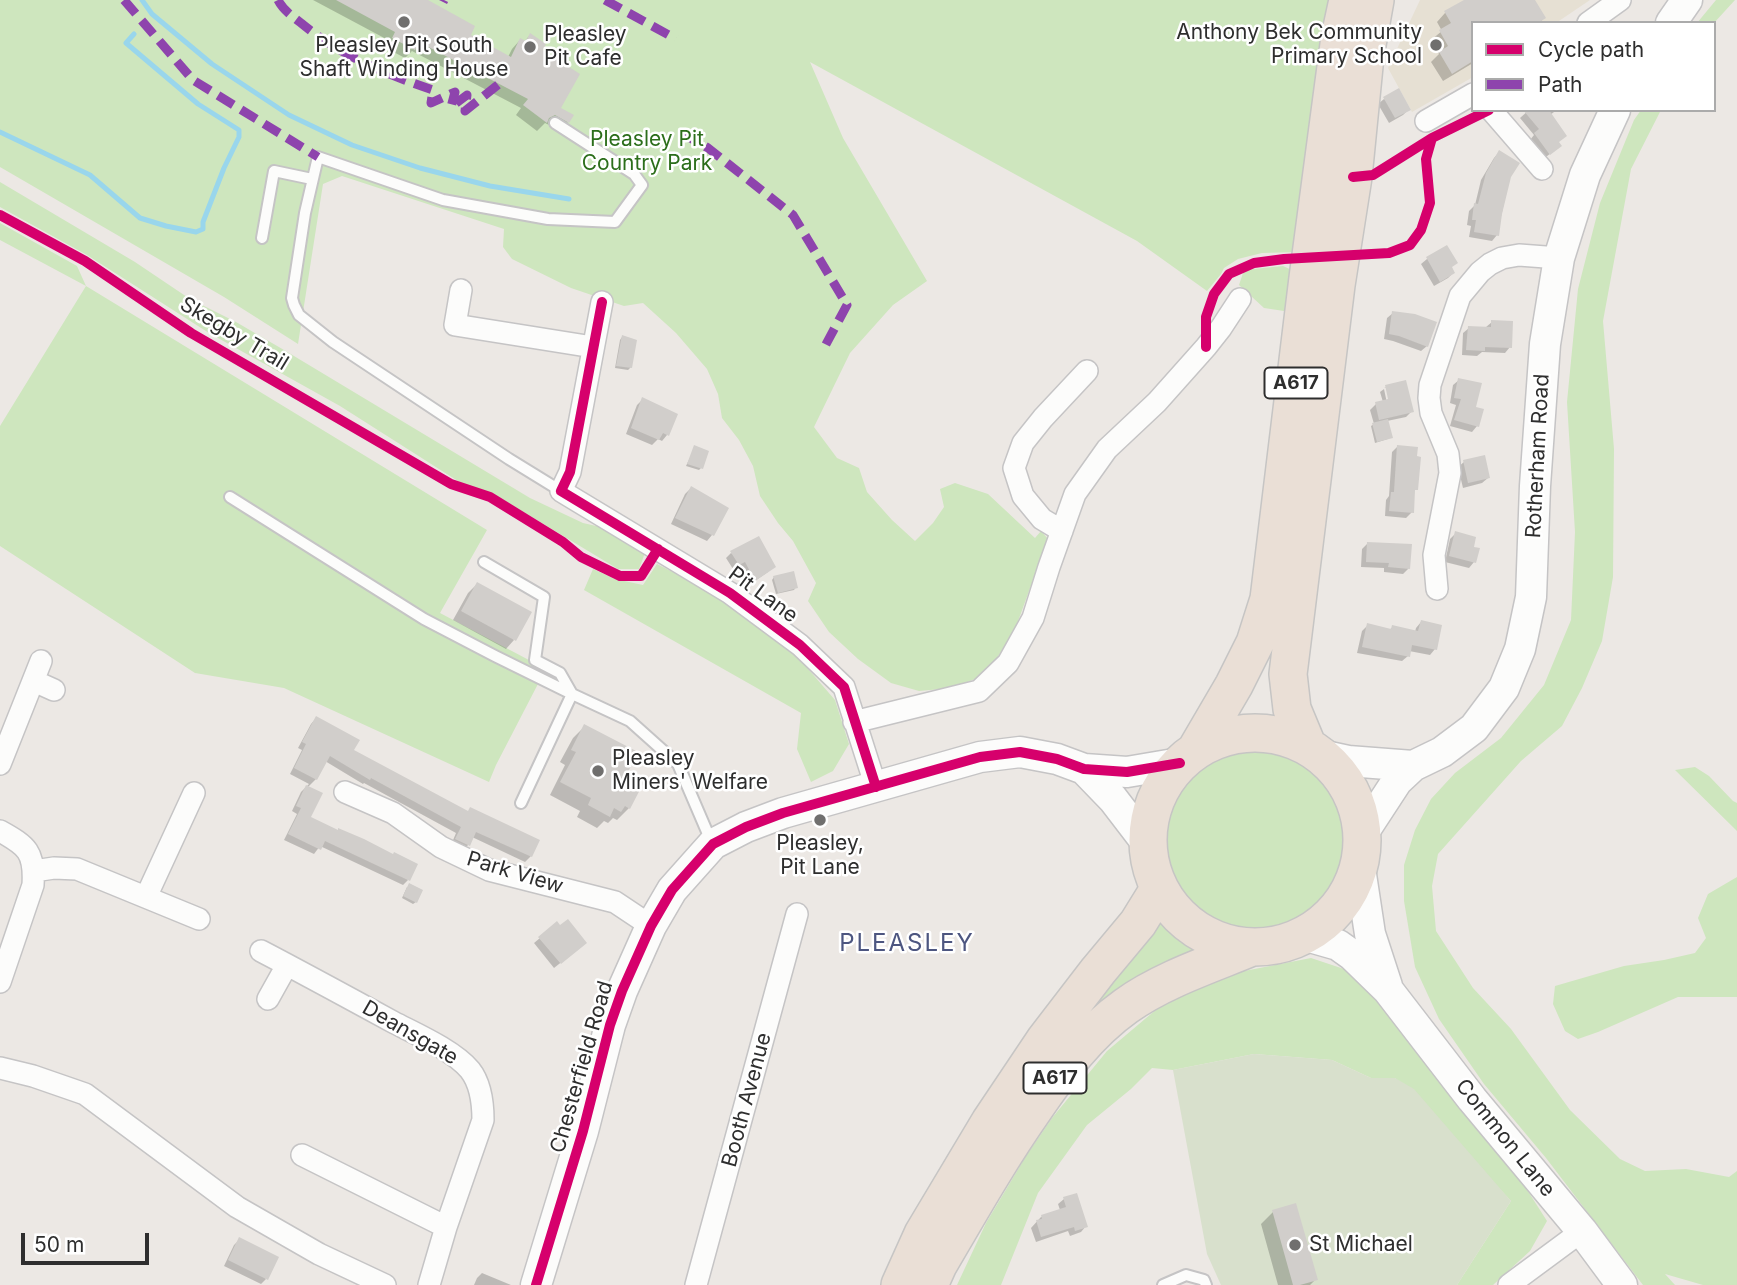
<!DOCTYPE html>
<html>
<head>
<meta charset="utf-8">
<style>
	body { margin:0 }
	#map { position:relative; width:1737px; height:1285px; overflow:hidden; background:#ece8e4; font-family:Inter,sans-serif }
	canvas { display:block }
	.legend { position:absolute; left:1471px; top:21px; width:245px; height:91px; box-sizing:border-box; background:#fff; border:2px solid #ababab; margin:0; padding:9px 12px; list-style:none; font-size:21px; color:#2e2e2e }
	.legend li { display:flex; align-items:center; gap:14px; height:35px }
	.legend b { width:35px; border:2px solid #ababab }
	.scale { position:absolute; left:21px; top:1233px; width:128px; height:32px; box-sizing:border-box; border:4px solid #2e2e2e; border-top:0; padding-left:9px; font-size:21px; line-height:24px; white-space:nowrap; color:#2e2e2e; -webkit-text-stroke:5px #fff; paint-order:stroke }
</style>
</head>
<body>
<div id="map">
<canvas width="1737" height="1285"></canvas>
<ul class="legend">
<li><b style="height:9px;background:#d6006c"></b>Cycle path</li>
<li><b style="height:9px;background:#8e44ad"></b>Path</li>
</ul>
<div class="scale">50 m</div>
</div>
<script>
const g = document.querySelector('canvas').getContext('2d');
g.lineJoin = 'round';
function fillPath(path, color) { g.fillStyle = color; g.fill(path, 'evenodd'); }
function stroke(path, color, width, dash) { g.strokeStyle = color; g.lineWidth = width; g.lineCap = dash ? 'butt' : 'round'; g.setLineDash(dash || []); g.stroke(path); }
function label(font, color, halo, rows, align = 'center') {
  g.font = font + ' Inter,sans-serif'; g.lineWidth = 5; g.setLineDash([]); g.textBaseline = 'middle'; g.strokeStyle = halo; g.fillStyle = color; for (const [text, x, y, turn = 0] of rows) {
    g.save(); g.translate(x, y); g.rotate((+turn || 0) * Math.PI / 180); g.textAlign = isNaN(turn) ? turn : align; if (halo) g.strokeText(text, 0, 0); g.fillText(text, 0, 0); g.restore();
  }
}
fillPath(new Path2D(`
	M1420,0H1590L1556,23H1473V77L1412,112L1388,68Z`), '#e6e0d3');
fillPath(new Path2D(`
	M0,0H1333L1300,252L1262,253L1238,259L1224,268L1221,274L1207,291L1137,241L810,62L843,138L927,281L893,305L850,353L814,427L837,458L859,468L867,492L892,520L915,541L933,523L944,507L940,489L955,483L988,494L1035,538L1041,531L1048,539L1013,635L996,659L975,679L952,688L919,691L891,683L858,659L829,632L808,601L816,583L793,541L778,523L760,496L753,466L739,440L722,418L718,394L707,369L676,333L643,303L624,306L571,288L512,259L503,247L504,229L342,176L323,184L298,344L224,297L0,167Z
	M1716,0H1735L1714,23H1697Z
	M1641,110H1661L1631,169L1603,321L1614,449L1613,577L1602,641L1582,688L1562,726L1521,761L1438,854L1432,886L1436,931L1473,988L1511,1029L1570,1110L1620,1159L1645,1171L1686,1169L1729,1177L1737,1171V1285H1703L1665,1274L1675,1285H1643L1546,1158L1484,1084L1439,1019L1415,967L1404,901V865L1415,830L1431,799L1455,773L1501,738L1544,685L1571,620L1575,532L1567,402L1578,289L1600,203L1634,120Z
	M0,182L135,262L190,299L236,322L284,350L530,498L583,523L605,528L645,553L639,569H618L492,493L461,483L340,406L209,333L87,255L0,207Z
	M0,223L77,266L86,286L487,530L440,613L544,668L539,682L496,765L489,782L284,688L195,673L0,546V426L86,286L0,240Z
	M1283,266L1294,271L1293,294L1284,311L1264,308L1239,285L1244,270Z
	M657,564L722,597L790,648L835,700L849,744L833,771L811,782L797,749L801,713L584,590L593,569L615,579L643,585Z
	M1164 839a92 92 0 1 1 184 0a92 92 0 1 1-184 0Z
	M1695,767L1709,776L1733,801L1737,803V831L1675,770Z
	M1737,877V997H1678L1598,1032L1578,1039L1565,1031L1553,1004L1555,986L1624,966L1664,960L1695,953L1706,938L1698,918L1708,894Z
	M1161,918C1177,938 1187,944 1210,955L1069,1033Z
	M1311,958L1356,973L1524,1185L1547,1221L1530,1251L1493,1285H1457L1511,1201L1395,1078H1371L1332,1060L1254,1054L1173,1070L1152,1068L1131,1089L1087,1125L1038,1193L1001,1285H957L986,1223L1026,1156L1052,1118L1107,1051L1177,992L1234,973Z`), '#cee6be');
fillPath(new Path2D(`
	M1254,1054L1332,1060L1371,1078H1395L1414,1089L1511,1201L1457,1285H1221L1207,1254L1173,1070Z`), '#d8e0cc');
fillPath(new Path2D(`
	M313,0H424L468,35L508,57L512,49L520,40L524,42L530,35L541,50L559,109L568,122L559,130L545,123L537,131L516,115L521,108L412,51L405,58L384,47L388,40Z
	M1467,0H1533L1544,18L1539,23H1473V63L1443,81L1431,62L1439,54L1431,40L1442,31L1437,22L1445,13Z
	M1384,99L1409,109L1403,115L1389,123L1378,104Z
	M1529,110H1552L1554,112L1550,115L1558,143L1554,151L1543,159L1530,140L1534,135L1520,118Z
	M1499,152L1510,176L1497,235L1492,241L1469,237L1471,226L1467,225L1469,211L1475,205L1481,180L1494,158Z
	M1443,249L1453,273L1448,278L1434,286L1421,264L1427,259Z
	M1393,313L1427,346L1421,351L1393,341L1384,339L1387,318Z
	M1492,322L1510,347L1505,353L1482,352L1477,356L1462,355L1463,333L1469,328L1486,327Z
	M622,337L631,367L628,370L615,368L620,340Z
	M1459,380L1474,408L1477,426L1472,432L1450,426L1456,405L1450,403L1453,385Z
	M1405,382L1412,411L1406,417L1387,421L1391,437L1388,439L1375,443L1371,426L1374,424L1370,410L1376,404L1383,402L1380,392L1384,389L1388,408H1392L1387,388H1384Z
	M642,400L676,415L667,435L662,441L658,439L652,445L626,434L637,405Z
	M1398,446L1416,489L1413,492L1412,512L1406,518L1385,516L1386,500L1389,496L1392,452Z
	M695,447L701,468L699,470L686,466Z
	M1464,462L1488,478L1482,483L1463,488L1458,467Z
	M691,488L727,509L712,535L707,541L671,524L685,494Z
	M1456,533L1471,548L1474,562L1469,568L1445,562L1450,539Z
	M1368,543L1409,568L1403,574L1384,572V568L1361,567L1362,549Z
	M731,553L768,572L749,585L739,566L733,569L726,558Z
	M774,577L796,587L794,590L776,594L772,580Z
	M477,584L514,640L506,649L453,620L468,593Z
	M1421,622L1435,649L1430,655L1409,651L1408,656L1402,661L1357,653L1362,631L1368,625L1389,630L1393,627L1415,632L1416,628Z
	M316,718L352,751L531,856L525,862L472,837L468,845L463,851L451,845L456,833L364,783L363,784L325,761L316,779L308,787L309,818L393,856L408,880L403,885L320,846L314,854L284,840L297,814L292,811L301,792L309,784L290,774L302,750L298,748L311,724Z
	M585,726L626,772L629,808L617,820L613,818L608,823L604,821L597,828L577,817L580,811L550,795L565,765L560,762L573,738Z
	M407,887L416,902L413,904L402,898Z
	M560,927L579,948L554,968L534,943L540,938Z
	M1064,1199L1086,1226L1081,1232L1070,1236L1068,1231L1036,1242L1031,1228L1041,1217L1060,1210L1058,1204Z
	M1273,1212L1316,1279L1310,1285H1278L1261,1224Z
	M240,1239L266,1279L261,1284L224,1266L234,1245Z
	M482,1273L511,1285H474L477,1278Z`), '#0003');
stroke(new Path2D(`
	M142,0L152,14L212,64L289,115L352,145L420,168L490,186L569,199
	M0,132L90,175L140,218L166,226L196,232L203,229V222L224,168L239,137V130L198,104L126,43L134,34`), '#99d6ec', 5);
fillPath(new Path2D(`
	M336,0H428L475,26L471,35L511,57L520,38L526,41L530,33L546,44L543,50L580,74L561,108L574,115L569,123L555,115L549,118L547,123L523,105L528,99L419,42L415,50L392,38L395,32Z
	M1464,0H1535L1546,18L1538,23H1473V61L1452,74L1439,52L1448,46L1439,30L1451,23L1444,11Z
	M1399,88L1411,110L1395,118L1383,97Z
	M1523,110H1549L1567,136L1559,142L1562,146L1550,155L1534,133L1539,129Z
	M1499,150L1520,163L1511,177L1502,214L1499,236L1474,232L1476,220H1472L1474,203L1478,204L1486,173Z
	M1447,245L1458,263L1452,267L1455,273L1440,282L1426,257Z
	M1392,311L1415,314L1437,322L1428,347L1399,336L1389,334Z
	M1491,320L1513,321L1512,348L1485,347V351L1466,350L1468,326L1491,327Z
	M622,335L637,340L632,368L616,366Z
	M1458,378L1482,383L1476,407L1484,409L1479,427L1454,420L1461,399L1454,398Z
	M1406,380L1414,412L1379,420L1375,402L1388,399L1385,385Z
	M642,397L678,414L669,436L663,433L659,440L631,428Z
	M1388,419L1393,438L1377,442L1372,423Z
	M694,445L709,451L703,469L687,464Z
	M1397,445L1418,447L1417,456L1421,457L1418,490H1415L1414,513L1389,511L1391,492H1394Z
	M1485,455L1490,478L1468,483L1463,460Z
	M691,486L729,508L714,536L675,518Z
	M1455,531L1476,537L1474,547L1480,548L1476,563L1449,556Z
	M759,536L776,567L755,581L745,562L739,565L730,551Z
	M1367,542L1412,544L1410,569L1388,567L1389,563L1366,562Z
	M794,571L798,588L778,593L773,576Z
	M477,582L532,612L516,641L461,611Z
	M1421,620L1442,625L1437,650L1412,645L1410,657L1362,647L1367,623L1391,629L1392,625L1418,631Z
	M316,716L360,740L354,750L468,811L470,807L540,840L532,857L476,832L470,846L455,839L461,827L371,778L370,780L330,756L317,780L294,768L306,744L302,742Z
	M584,724L638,752L628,772L645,780L630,809L625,806L621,812L614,808L610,817L588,805L591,798L560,782L576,752L571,750Z
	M306,785L323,793L311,817L338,830V828L364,839L393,854L394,852L418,864L410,881L325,841L321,850L288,834L301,808L296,806Z
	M409,883L423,890L417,903L403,896Z
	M568,919L587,943L561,964L538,937L557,921L560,925Z
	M1077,1193L1088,1227L1075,1231L1074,1227L1041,1237L1036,1220L1042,1219L1041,1215L1066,1207L1063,1197Z
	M1296,1203L1318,1280L1300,1285H1293L1272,1210Z
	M239,1237L279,1257L268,1280L228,1260Z`), '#d1cecb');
const lane = new Path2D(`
	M555,123L634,174L642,185L615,222L548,219L443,200L318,157L305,213L292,298L294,305L299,315L333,342L509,459L561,491
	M262,238L274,171L312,179
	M230,497L424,619L495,656L572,694
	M484,562L544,597L535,660L560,673L572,694
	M521,803L572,694L630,721L678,764L711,841
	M1163,1285L1186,1275L1204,1280L1206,1285`);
const street = new Path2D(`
	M1588,23L1620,0
	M1491,110L1542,169
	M1426,121L1473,94
	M461,290L455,325L593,347
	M602,302L570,472L561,491L730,593L800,645L844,687L876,787
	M1062,531L1042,519L1023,496L1014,468L1023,443L1043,418L1087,371
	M1437,589L1434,555L1450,473L1448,454L1431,413L1429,398L1430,385L1460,296L1480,272L1490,264L1502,258L1519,255L1559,258
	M34,681L54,690
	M854,722L979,691L1008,663L1033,618L1049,567L1075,494L1107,449L1157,402L1206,347L1221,328L1240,299
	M0,764L41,661
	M345,792L393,813L441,847L489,870L615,902L651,926
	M0,831C27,846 35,852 33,885L0,982
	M34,871L54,868L77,869L199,919
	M146,897L194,793
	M261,951C305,974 349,998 393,1022C416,1034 453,1050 470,1070C481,1084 483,1103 483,1120L446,1227L429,1285
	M268,999L287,965
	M0,1068L33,1076L85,1094L237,1207L319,1254L385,1285
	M302,1155L446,1227
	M696,1285L797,914
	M1509,1285L1582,1231`);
const secondary = new Path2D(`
	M1671,23L1687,0
	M1320,755L1348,761L1413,766
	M1084,769L1113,799L1149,846
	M1363,833L1397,781L1413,766L1442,752L1474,728L1504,688L1520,649L1531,597L1535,486L1545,344L1559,258L1585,175L1615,110
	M1360,868L1370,934L1387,986
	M1303,935L1338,945L1352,955L1388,990L1472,1099L1582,1231L1622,1285
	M536,1285L583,1131L610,1025L622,991L651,926L672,890L713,844L746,827L783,813L980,757L1020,752L1057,759L1084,769L1127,772L1180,763`);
const highway = new Path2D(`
	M1148 840a107 107 0 1 1 214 0a107 107 0 1 1-214 0Z
	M1307,745L1292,709L1288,674L1336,285L1353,177L1365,56L1375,0
	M1196,750L1234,685L1255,643L1269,599L1308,278L1340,37L1348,0
	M900,1285L923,1234L990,1122L1045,1040L1098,971L1138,923L1159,889
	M929,1285L938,1265C969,1212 999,1159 1034,1109C1060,1071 1088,1033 1126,1006C1162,980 1211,964 1252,947`);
stroke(lane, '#c5c4c5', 14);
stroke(street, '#c5c4c5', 24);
stroke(secondary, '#c5c4c5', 33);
stroke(highway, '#c6c5c4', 40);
stroke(lane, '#fcfcfb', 10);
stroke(street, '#fcfcfb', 21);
stroke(secondary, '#fcfcfb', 30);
stroke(highway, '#eadfd6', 37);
stroke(new Path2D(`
	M124,0L193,80L318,157
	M278,0C283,10 292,16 301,23C340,55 385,74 433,90L431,103L455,92L451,107L467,95L465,111L499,84
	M605,0L676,39
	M443,2L444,0
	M682,133L708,148L793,215L847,305L824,348`), '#8e44ad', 9, [18, 9]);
stroke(new Path2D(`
	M1353,177L1373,175L1432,138
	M0,215L85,261L191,333L451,484L490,497L563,542L581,557L620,576H641L658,549
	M602,302L570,472L561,491L730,593L800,645L844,687L876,787
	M1206,347V317L1214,294L1229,274L1254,263L1284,259L1389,253L1410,245L1421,230L1430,203L1426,159L1432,138L1489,110
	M536,1285L583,1131L610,1025L622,991L651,926L672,890L713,844L746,827L783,813L980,757L1020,752L1057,759L1084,769L1127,772L1180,763`), '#d6006c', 10);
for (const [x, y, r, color] of [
	[404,22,7,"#706f6e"],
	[1436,45,7,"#706f6e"],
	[530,47,7,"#706f6e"],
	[598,771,7,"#706f6e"],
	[820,820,7,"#706f6e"],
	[1295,1245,7,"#706f6e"]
]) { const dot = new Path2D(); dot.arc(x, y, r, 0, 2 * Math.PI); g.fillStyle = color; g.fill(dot); stroke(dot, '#fff', 2.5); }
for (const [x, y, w] of [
	[1296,383,63],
	[1055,1078,63]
]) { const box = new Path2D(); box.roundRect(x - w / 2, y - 15.5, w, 31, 5); g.fillStyle = '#fff'; g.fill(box); stroke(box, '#2e2e2e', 2); }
label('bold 19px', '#2e2e2e', null, [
	["A617",1296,383],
	["A617",1055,1078]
]);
label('21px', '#2e2e2e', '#fff', [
	["Anthony Bek Community",1422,33,"right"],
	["Primary School",1422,57,"right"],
	["Pleasley",544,35],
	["Pit Cafe",544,59],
	["Pleasley Pit South",404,46,"center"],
	["Shaft Winding House",404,70,"center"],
	["Pleasley",612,759],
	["Miners' Welfare",612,783],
	["Pleasley,",820,844,"center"],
	["Pit Lane",820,868,"center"],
	["St Michael",1309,1245]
], 'left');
label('21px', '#2c6e1b', '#fff', [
	["Pleasley Pit",647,140],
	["Country Park",647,164]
]);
label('21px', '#2e2e2e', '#fff', [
	["Skegby Trail",234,334,31],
	["Rotherham Road",1538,456,-87],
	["Pit Lane",763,595,36],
	["Park View",515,873,17],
	["Deansgate",410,1033,30],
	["Chesterfield Road",582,1067,-74],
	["Booth Avenue",747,1100,-75],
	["Common Lane",1505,1138,51]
]);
g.letterSpacing = '2px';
label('24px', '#4d5680', '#fff', [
	["PLEASLEY",907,944]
]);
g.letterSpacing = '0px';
</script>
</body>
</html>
